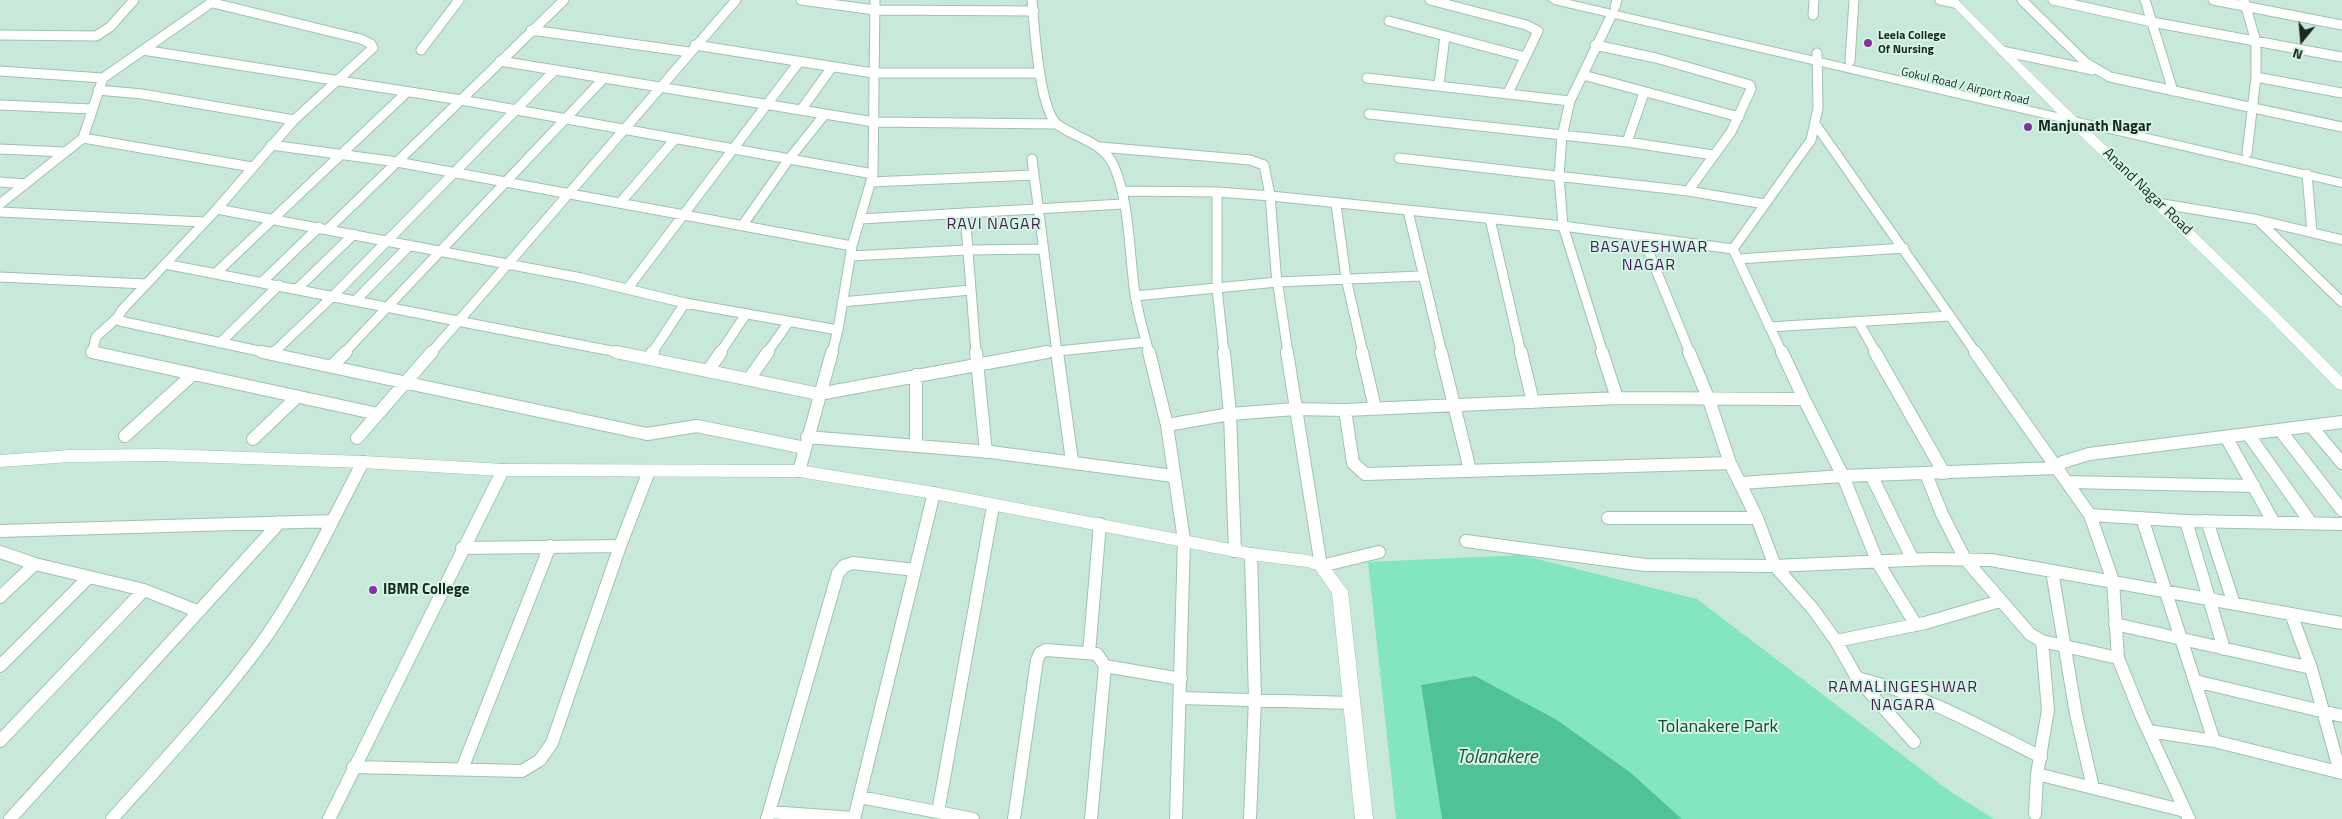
<!DOCTYPE html>
<html>
<head>
<meta charset="utf-8">
<style>
	body { margin:0 }
	#map { position:relative; width:2342px; height:819px; overflow:hidden; background:#c8e9da; font-family:"Titillium Web",sans-serif }
	canvas { display:block }
	.north { position:absolute; left:2277px; top:15px; width:50px; height:50px; -webkit-text-stroke:4px #d5f6e7; paint-order:stroke; rotate:197deg; font-size:14px; font-weight:700; line-height:20px; text-align:center; color:#1b2822 }
	.north::after { content:''; display:block; margin:auto; width:18px; height:22px; background:#1b2822; clip-path:polygon(50% 0,100% 100%,50% 72%,0 100%) }
</style>
</head>
<body>
<div id="map">
<canvas width="2342" height="819"></canvas>
<div class="north">N</div>
</div>
<script>
const g = document.querySelector('canvas').getContext('2d');
g.lineJoin = 'round';
function fillPath(path, color) { g.fillStyle = color; g.fill(path, 'evenodd'); }
function stroke(path, color, width, dash) { g.strokeStyle = color; g.lineWidth = width; g.lineCap = dash ? 'butt' : 'round'; g.setLineDash(dash || []); g.stroke(path); }
function label(font, color, halo, rows, align = 'center') {
  g.font = font + ' "Titillium Web",sans-serif'; g.lineWidth = 4; g.setLineDash([]); g.textBaseline = 'middle'; g.strokeStyle = halo; g.fillStyle = color; for (const [text, x, y, turn = 0] of rows) {
    g.save(); g.translate(x, y); g.rotate((+turn || 0) * Math.PI / 180); g.textAlign = isNaN(turn) ? turn : align; if (halo) g.strokeText(text, 0, 0); g.fillText(text, 0, 0); g.restore();
  }
}
fillPath(new Path2D(`
	M1521,555L1697,599L1951,792L1994,819H1682L1631,773L1421,685L1442,819H1396L1368,562Z`), '#84e6be');
fillPath(new Path2D(`
	M1475,676L1557,720L1631,773L1682,819H1442L1421,685Z`), '#50c298');
const minorFar1 = new Path2D(`
	M801,0L875,10L1034,11
	M1032,0C1034,24 1039,111 1058,125C1078,139 1103,142 1114,166C1130,203 1129,254 1135,294C1138,314 1144,333 1149,353
	M1430,0L1526,25L1538,31L1508,93
	M1940,0L1955,3
	M2022,0L2086,63L2110,77L2342,127
	M2053,0L2152,22L2342,57
	M2145,0L2173,91
	M2213,0L2342,25
	M2244,0L2256,42V77L2247,153
	M213,3L361,39L371,44L373,48L294,120L217,209L122,310L118,317L120,321L268,353
	M1615,7L1617,0
	M1813,15L1814,0
	M1389,21L1525,57
	M531,30L689,52
	M0,35L96,36L110,27L134,0
	M695,45L873,73H1039
	M1595,45L1656,58L1750,85L1751,89L1731,132L1688,191
	M143,50L461,100L873,174
	M421,50L459,0
	M2002,51L2093,70
	M500,61L874,122L1056,124
	M1850,61L1854,0
	M0,71L103,78L83,138L0,204
	M1583,75L1739,117
	M2256,77L2342,93
	M103,78L215,0
	M1367,78L1570,101
	M1439,85L1445,36
	M98,90L142,94L294,120
	M0,105L92,109
	M801,110L832,67
	M1369,114L1627,142L1713,155
	M1816,125L1976,353
	M83,138L252,167
	M1627,142L1644,93
	M271,145L397,162L852,246
	M1100,147L1250,160L1264,165L1270,195L1276,272L1288,353
	M0,149L65,152
	M1399,158L1688,191L1765,204
	M1032,159L1057,353
	M2307,174L2312,232
	M0,182L26,184
	M871,182L1034,175
	M1122,191L1217,192L1271,196L1563,226L1733,249
	M1217,192V288L1224,353
	M620,203L675,139
	M2157,203L2259,220L2342,240
	M1336,204L1346,278L1363,353
	M217,209L581,278L685,303L838,330
	M1408,211L1442,353
	M0,212L204,222
	M965,213L976,353
	M860,219L1123,204
	M1490,219L1521,353
	M2259,221L2342,302
	M742,226L789,159L825,114
	M328,229L564,0
	M1643,238L1690,353
	M852,256L966,250L1042,249
	M1738,259L1904,248
	M165,264L622,353
	M216,273L407,92
	M0,277L146,284
	M262,282L319,227
	M628,288L799,62
	M297,289L354,234
	M1135,296L1277,282L1421,276
	M355,301L410,245
	M842,302L970,290
	M1858,321L1876,353
	M1769,327L1949,316
	M220,343L279,285
	M92,353L96,337L118,317
	M273,353L333,296L555,70
	M344,353L604,78
	M431,353L736,0
	M652,353L685,303
	M720,353L746,314
	M767,353L788,323
	M832,353L838,330L852,246L873,174L875,0
	M1039,353L1146,342
	M1603,353L1563,226L1559,176L1562,136L1570,101L1612,14
	M1782,353L1733,249L1811,140L1818,108L1817,53`);
const minor = new Path2D(`
	M92,352L378,414
	M262,352L647,434L697,426L805,448
	M616,352L819,394L1047,352
	M976,352L986,452
	M1057,352L1072,461
	M1149,352L1167,425L1184,540L1176,819
	M1224,352L1230,414L1235,551
	M1287,352L1321,566L1379,552
	M1362,352L1375,408
	M1441,352L1470,470
	M1521,352L1533,402
	M1602,352L1617,398
	M1689,352L1709,400L1730,463L1757,518L1775,566L1813,609L1836,641L1857,678L1914,742
	M1875,352L1944,473
	M1975,352L2090,515L2113,581L2118,658L2141,715L2189,819
	M272,354L275,352
	M649,358L653,352
	M332,366L346,352
	M708,371L721,352
	M916,375V446
	M749,379L768,352
	M1804,399L1843,476L1878,563L1916,625
	M1345,410L1353,463L1365,474L1730,463
	M1167,425L1230,414L1295,409L1345,410L1617,398L1804,399L1782,352
	M2311,426L2342,463
	M2280,430L2342,510
	M2248,434L2311,523
	M125,436L192,375
	M807,437L991,452L1173,476
	M2226,437L2274,523
	M357,438L432,352
	M253,439L297,397
	M799,471L832,352
	M1926,474L1942,514L1965,559L2030,634L2042,641L2118,658
	M1871,475L1913,560
	M2069,482L2254,486
	M1741,483L1843,476L2056,468L2063,462L2089,454L2342,422
	M2090,515L2186,521L2342,524
	M1608,518H1757
	M2142,518L2214,741
	M2186,521L2224,649
	M2207,521L2234,604
	M0,531L332,521
	M1466,541L1645,565L1775,566L1931,559L1991,560L2342,623
	M462,548L620,546
	M0,552L35,564L144,590L197,611
	M2052,571L2076,714L2093,788
	M0,597L35,564
	M2291,614L2311,668L2340,772
	M2115,624L2311,668
	M1836,641L1925,623L2000,601
	M1089,653L1100,524
	M0,666L89,577
	M1105,666L1181,679
	M1857,678C1923,694 1981,727 2041,757
	M2195,681L2342,716
	M1181,698L1351,703
	M2149,731L2214,741L2342,773
	M0,741L144,590
	M353,767L522,771L540,760L552,743L620,546L649,471
	M462,769L550,546
	M2037,774L2185,811
	M860,797L973,819
	M769,812L854,818
	M938,812L993,506
	M2035,814L2037,774L2048,710L2042,641
	M10,819L280,522
	M112,819C162,763 213,708 258,648C300,591 330,524 363,462
	M329,819L503,470
	M767,819L838,573L844,566L853,563L915,570
	M854,819L934,493
	M1014,819L1037,660L1040,653L1046,650L1097,654L1105,666L1091,819
	M1250,819L1255,699L1251,554`);
const tertiary = new Path2D(`
	M1947,0H1958C2084,128 2216,249 2342,377V390L2337,389L2268,318L2055,111Z
	M161,449L363,456L503,464L799,465L934,487L1251,548L1308,555L1326,562L1348,591L1373,819H1355L1332,593L1316,570L1307,567L1251,560L934,499L799,477L503,476L363,468L161,461L70,462L0,467V455L70,450Z`);
const secondary = new Path2D(`
	M1548,0H1569L2342,179V187L1554,4Z`);
stroke(minorFar1, '#a0c1b2', 11);
stroke(minor, '#a0c1b2', 14);
stroke(tertiary, '#a0c1b2', 1);
stroke(secondary, '#a0c1b2', 2);
stroke(minorFar1, '#fff', 9);
stroke(minor, '#fff', 12);
fillPath(tertiary, '#fff');
fillPath(secondary, '#fff');
for (const [x, y, r, color] of [
	[1868,43,5,"#8533a2"],
	[2028,127,5,"#8533a2"],
	[373,590,5,"#8533a2"]
]) { const dot = new Path2D(); dot.arc(x, y, r, 0, 2 * Math.PI); g.fillStyle = color; g.fill(dot); stroke(dot, '#d5f6e7', 2); }
label('bold 12px', '#1b2822', '#d5f6e7', [
	["Leela College",1878,36],
	["Of Nursing",1878,50]
], 'left');
label('12px', '#1b2822', '#d5f6e7', [
	["Gokul Road / Airport Road",1965,87,13]
]);
label('bold 15px', '#1b2822', '#d5f6e7', [
	["Manjunath Nagar",2038,127],
	["IBMR College",383,590]
], 'left');
label('15px', '#1b2822', '#d5f6e7', [
	["Anand Nagar Road",2147,192,44]
]);
g.letterSpacing = '1px';
label('16px', '#441d53', '#d5f6e7', [
	["RAVI NAGAR",994,225],
	["BASAVESHWAR",1649,248],
	["NAGAR",1649,266],
	["RAMALINGESHWAR",1903,688],
	["NAGARA",1903,706]
]);
g.letterSpacing = '0px';
label('18px', '#184837', '#d5f6e7', [
	["Tolanakere Park",1718,728]
]);
label('italic 19px', '#22513f', '#d5f6e7', [
	["Tolanakere",1497,758]
]);
</script>
</body>
</html>
